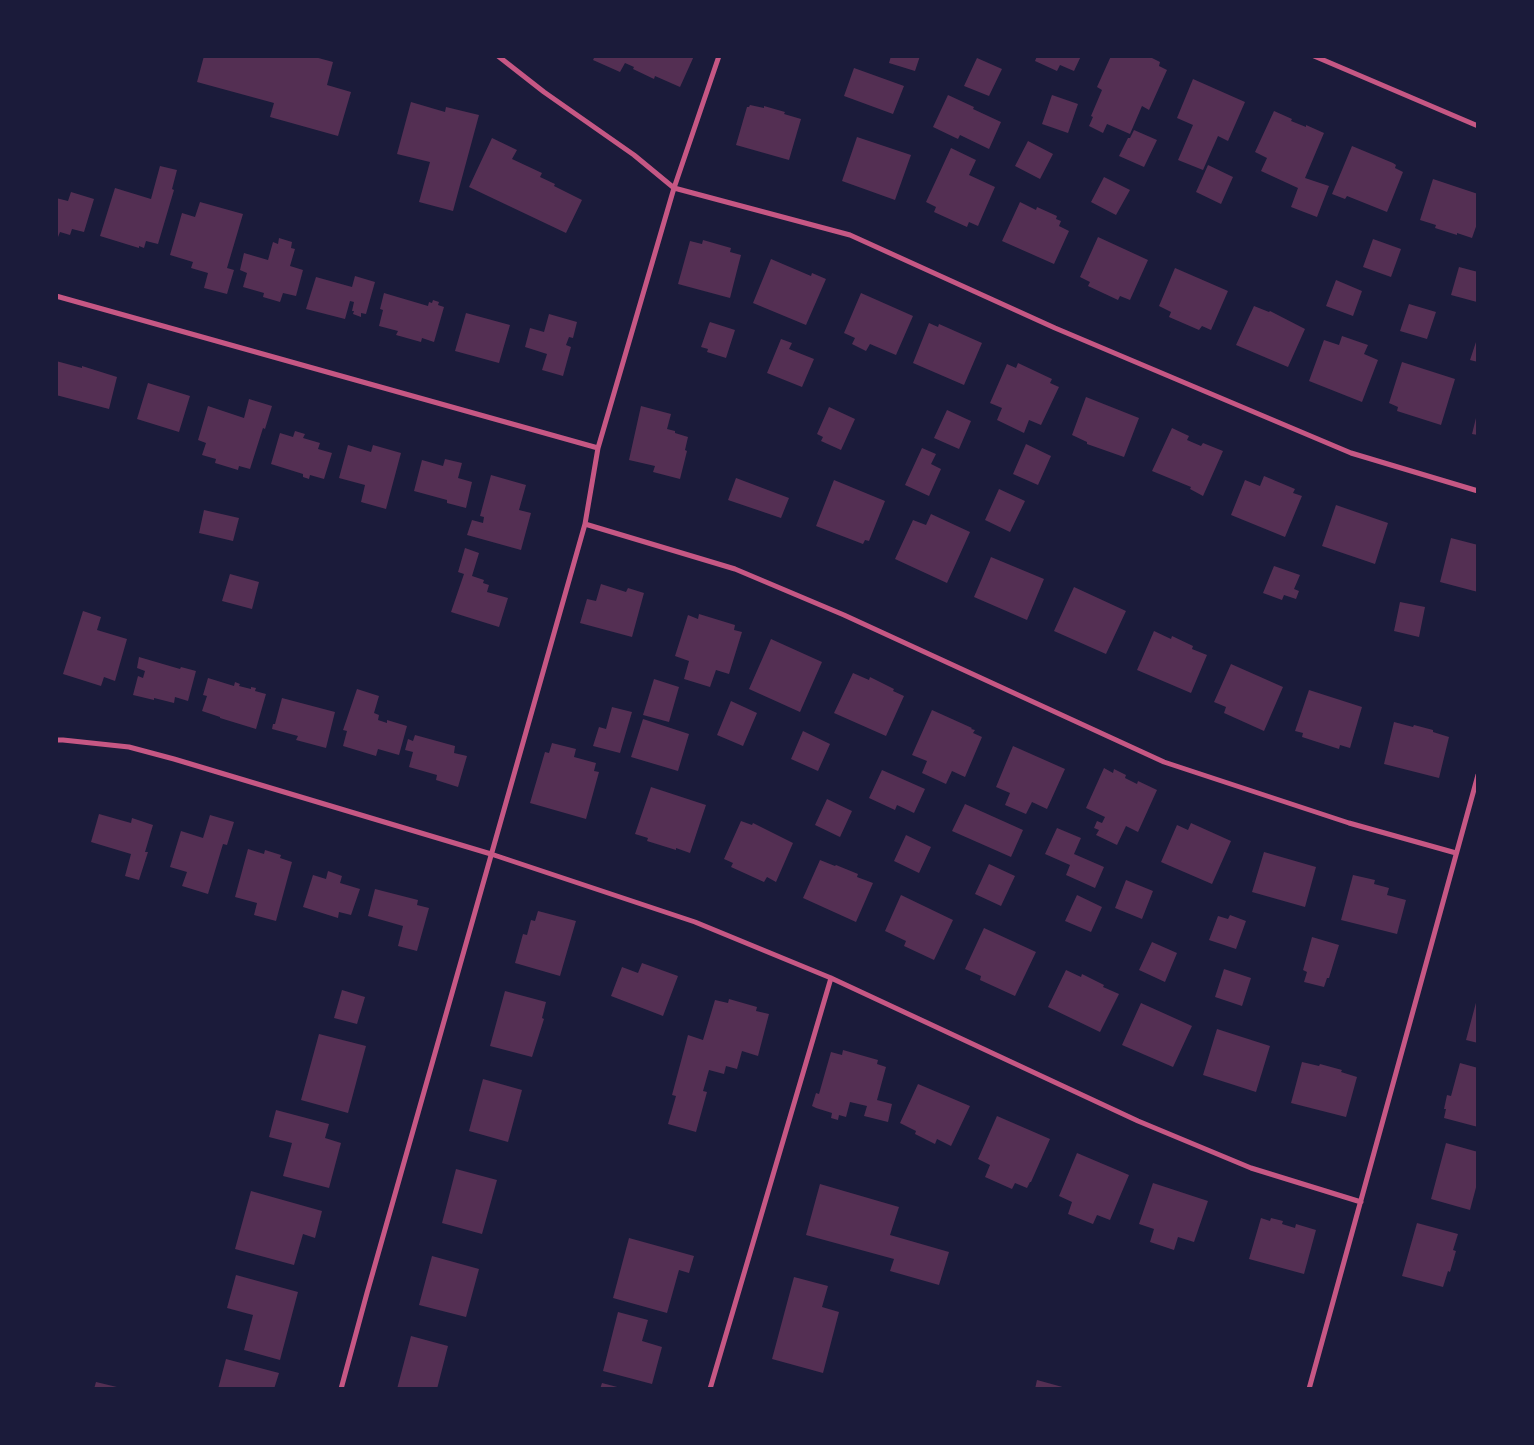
<!DOCTYPE html>
<html>
<head>
<meta charset="utf-8">
<style>
	body { margin:0 }
	#map { position:relative; width:1534px; height:1445px; overflow:hidden; background:#1b1b3a; font-family:"Fira Sans",sans-serif }
	canvas { display:block }
	.frame { position:absolute; inset:0; border:58px solid #1b1b3a; pointer-events:none }
</style>
</head>
<body>
<div id="map">
<canvas width="1534" height="1445"></canvas>
<div class="frame"></div>
</div>
<script>
const g = document.querySelector('canvas').getContext('2d');
g.lineJoin = 'round';
function fillPath(path, color) { g.fillStyle = color; g.fill(path, 'evenodd'); }
function stroke(path, color, width, dash) { g.strokeStyle = color; g.lineWidth = width; g.lineCap = dash ? 'butt' : 'round'; g.setLineDash(dash || []); g.stroke(path); }
fillPath(new Path2D(`
	M204,56H311L333,62L327,85L351,92L338,136L270,117L274,103L197,82Z
	M595,56H694L680,87L655,76L654,79L633,69L634,67L625,63L620,72L593,60Z
	M891,56H920L915,71L889,63Z
	M1037,56H1081L1074,71L1060,65L1057,71L1035,61Z
	M1111,56H1148L1160,62L1159,66L1167,70L1149,110L1142,106L1130,134L1107,124L1103,133L1089,126L1093,117L1091,116L1102,90L1097,87Z
	M977,58L1002,69L989,96L964,86Z
	M854,68L904,86L893,114L844,96Z
	M1193,79L1245,102L1228,141L1218,136L1203,170L1178,160L1193,125L1177,118Z
	M948,95L974,107L973,109L1001,122L989,149L960,135L958,139L933,127Z
	M1052,95L1078,104L1068,133L1042,124Z
	M411,102L445,112L446,107L479,115L453,211L419,202L430,162L397,154Z
	M750,105L764,108V106L785,112L784,114L801,119L789,160L736,145L747,107H749Z
	M1274,111L1292,119L1291,121L1306,127V125L1324,133L1305,178L1329,186L1317,217L1291,207L1298,188L1261,171L1267,158L1255,152Z
	M1134,130L1157,140L1144,167L1119,156L1128,138H1130Z
	M857,137L911,155L895,200L842,181Z
	M492,138L517,150L512,159L542,173L540,177L555,184L554,186L582,200L566,233L469,187Z
	M1028,141L1053,154L1040,179L1015,166Z
	M1352,146L1393,163L1396,165L1395,168L1403,172L1387,212L1347,196L1345,199L1332,194Z
	M951,148L976,160L969,175L995,187L978,226L969,222L967,227L934,212L936,207L926,202Z
	M1208,165L1233,177L1221,204L1196,192Z
	M160,166L177,170L172,189L174,190L158,244L146,241L144,248L139,246V248L100,236L115,188L151,199Z
	M1104,177L1130,190L1116,215L1091,202Z
	M1433,179L1478,194V221L1472,238L1457,233V235L1435,228L1436,225L1420,220Z
	M71,192L94,199L84,232L72,229L70,235L60,232L58,237L56,236V198L68,201Z
	M200,202L243,214L227,268L234,270L227,294L204,288L208,273L191,268L193,262L170,255L182,213L195,217Z
	M1020,202L1036,210L1037,207L1057,216L1056,219L1061,221L1059,226L1069,231L1054,264L1002,241Z
	M1098,237L1148,260L1130,300L1120,296L1118,300L1088,286L1090,282L1080,277Z
	M279,238L292,242L291,248L295,249L290,266L303,270L296,296L283,293L280,302L263,297L264,293L243,287L247,273L240,270L244,253L268,260L273,242L278,244Z
	M1373,239L1401,249L1391,277L1363,267Z
	M703,240L731,248L730,252L741,255L730,298L678,284L690,241L702,244Z
	M771,259L811,276L812,273L826,279L806,325L753,303Z
	M1459,267L1478,272L1477,302L1451,295Z
	M1175,268L1228,291L1211,330L1202,326L1199,330L1169,317L1171,312L1159,306Z
	M355,276L375,282L366,314L361,313V317L353,314L354,311H352L354,302L350,301L345,319L306,309L316,277L352,287Z
	M1336,280L1362,291L1353,316L1326,306Z
	M384,293L428,306L429,302L432,303L433,300L439,302L438,305L444,307L434,342L422,338L421,342L396,335L398,331L379,326L383,310L380,309Z
	M861,293L913,316L896,355L870,344L866,351L852,344L855,338L844,333Z
	M1409,304L1436,312L1427,339L1400,331Z
	M1254,306L1269,312L1270,311L1305,329L1288,367L1236,345Z
	M466,313L510,325L499,363L455,351Z
	M549,314L577,322L573,338L569,337L566,345L571,347L563,376L542,370L547,354L525,347L530,328L544,332Z
	M710,322L735,330L726,358L707,352L708,349L701,347L709,324Z
	M929,323L938,327L939,324L982,343L964,385L913,363Z
	M1342,336L1368,345L1364,354L1378,360L1362,402L1309,381L1324,340L1339,345Z
	M1478,336V362L1470,360Z
	M781,339L792,343L789,349L814,359L802,387L767,373Z
	M56,361L82,368V366L117,377L109,409L56,395Z
	M1402,362L1455,379L1441,425L1397,411L1398,407L1389,403Z
	M1018,363L1052,379L1050,383L1059,387L1041,425L1029,420L1024,433L997,420L1002,408L990,403L1007,364L1016,368Z
	M148,383L190,396L179,432L137,419Z
	M1086,397L1139,418L1124,457L1087,444V442L1072,435Z
	M249,399L272,406L265,429L263,428L250,469L239,466L238,470L215,463L216,459L202,455L206,443L198,440L208,406L244,418Z
	M641,406L671,414L667,429L675,431V433L688,437L685,450L687,451L680,479L653,472L655,466L629,460Z
	M829,407L855,419L841,450L821,441L823,437L817,434Z
	M947,410L971,421L959,449L934,438Z
	M1477,414L1478,415V435L1472,434Z
	M1172,428L1189,436L1187,440L1201,446L1203,443L1223,451L1203,496L1190,489L1191,487L1152,471Z
	M295,431L305,434L303,438L320,443L318,449L332,453L324,479L310,475L309,479L303,477V474L271,464L280,433L293,437Z
	M1026,444L1051,456L1038,485L1013,474Z
	M348,445L371,452L373,445L401,453L386,509L361,502L365,485L339,478Z
	M922,448L936,454L931,464L941,469L929,496L905,485Z
	M445,459L462,463L458,478L472,482L466,508L447,503V500L414,491L422,460L443,466Z
	M491,475L526,485L519,510L531,513L521,550L467,535L472,520L483,523L484,517L480,516Z
	M1264,476L1295,489L1293,493L1302,496L1285,537L1231,515L1245,480L1260,486Z
	M736,478L789,498L781,518L728,500Z
	M834,480L885,501L869,541L865,540L863,544L816,526Z
	M999,489L1025,501L1010,532L985,520Z
	M1336,505L1388,523L1375,564L1322,546Z
	M204,510L239,518L233,541L199,533Z
	M931,514L970,532L947,583L895,559L913,520L926,525Z
	M1451,538L1478,545V592L1440,582Z
	M465,548L479,553L472,576L484,580L483,583L489,585L487,592L508,598L499,627L451,612L464,574L458,572Z
	M991,557L1044,579L1027,620L974,597Z
	M1274,566L1300,575L1294,589L1299,591L1296,599L1284,595L1282,600L1263,593Z
	M230,574L259,582L252,609L222,601Z
	M601,584L626,592L628,588L644,593L632,637L580,623L587,599L596,601Z
	M1074,587L1126,611L1106,654L1054,631Z
	M1400,602L1425,607L1419,637L1394,631Z
	M83,611L101,617L97,630L127,639L115,681L104,677L101,686L63,674Z
	M699,614L735,625L734,630L742,632L729,674L716,670L710,687L684,679L689,661L675,656L688,615L698,619Z
	M1154,631L1171,639L1172,636L1193,646L1192,649L1207,655L1191,693L1137,670Z
	M771,639L822,662L800,712L749,689Z
	M139,657L180,669L181,667L196,671L188,701L175,697L174,703L154,698V700L133,695L138,676L143,678L145,671L137,668Z
	M1231,664L1283,687L1264,731L1224,713L1226,707L1214,702Z
	M853,673L869,680L870,677L894,689L893,691L904,696L886,736L834,713Z
	M208,678L234,686L235,682L240,684L239,686L251,689V687L256,688L255,691L266,694L256,729L220,718V717L202,711L207,696L203,695Z
	M654,679L679,687L669,722L643,715Z
	M357,689L379,696L374,713L379,715L378,720L387,723V720L407,726L399,755L378,749L376,756L343,746L347,731L343,730Z
	M1309,690L1362,707L1350,748L1340,745L1339,749L1302,737L1303,733L1295,731Z
	M282,698L335,712L326,748L296,740L298,736L272,729L273,724H275Z
	M731,701L757,713L743,746L717,735Z
	M612,707L632,712L620,753L593,746L599,727L606,729Z
	M932,710L972,728L971,729L975,730L973,733L982,737L965,777L952,771L946,784L922,773L927,761L912,755Z
	M643,719L689,734L678,771L631,757Z
	M1394,722L1413,727L1414,725L1433,730V732L1449,737L1439,778L1384,764Z
	M803,731L830,744L818,771L791,759Z
	M415,735L455,746L454,753L467,756L458,787L436,780L437,775L409,767L413,752L405,750L408,739L413,741Z
	M552,743L576,749L574,757L596,763L594,771L599,772L586,819L530,803L545,752L549,753Z
	M1013,746L1065,769L1047,809L1032,802L1026,814L1005,805L1010,793L996,787Z
	M1104,768L1113,773L1114,769L1126,775L1125,778L1137,784L1138,781L1157,790L1138,832L1126,826L1117,845L1096,835L1099,830L1094,828L1097,821L1102,823L1105,817L1086,808Z
	M882,770L925,789L914,813L897,805L895,810L869,798Z
	M651,787L706,805L690,853L676,848V850L647,841L648,838L635,834Z
	M827,799L852,811L840,837L815,825Z
	M965,804L1023,830L1011,857L952,831Z
	M99,814L131,823L132,818L153,825L145,852H148L139,880L125,876L131,854L91,842Z
	M210,815L234,822L227,845L223,844L208,894L182,886L187,872L170,867L181,831L203,838Z
	M741,821L752,825L753,823L793,843L776,882L767,877L764,882L731,867L733,863L724,859Z
	M1191,823L1231,841L1212,884L1161,862L1177,825L1188,830Z
	M1057,828L1081,838L1074,854L1104,867L1095,888L1066,875L1070,865L1045,854Z
	M906,835L931,847L919,873L894,861Z
	M248,849L264,854L265,850L281,855L280,858L292,862L276,921L254,915L257,903L235,897Z
	M1264,852L1316,867L1305,907L1252,892Z
	M820,860L835,866L836,865L858,874L857,877L873,883L856,922L803,898Z
	M989,864L1015,876L1001,906L975,894Z
	M328,871L342,876L340,883L360,889L351,915L339,912L338,918L303,907L313,875L326,879Z
	M1353,875L1375,880L1374,884L1389,888L1387,895L1406,900L1397,934L1341,920Z
	M1126,880L1153,891L1142,919L1115,908Z
	M375,889L418,900L417,905L429,908L417,951L398,946L403,926L368,916Z
	M901,895L953,920L934,960L904,946L906,941L885,931Z
	M1077,895L1102,907L1091,932L1065,921Z
	M538,911L576,921L560,976L515,963L523,934L527,935L531,920L535,921Z
	M1230,915L1246,921L1236,949L1209,940L1218,916L1228,919Z
	M984,928L1036,952L1015,996L980,980L981,976L965,969Z
	M1312,937L1339,945L1329,978H1327L1324,987L1304,982L1307,972L1303,970Z
	M1152,942L1177,953L1165,982L1139,970Z
	M642,963L678,976L663,1016L611,996L622,967L638,973Z
	M1224,969L1251,978L1242,1006L1215,997Z
	M1066,970L1081,977L1082,974L1104,985L1103,987L1119,994L1100,1032L1048,1007Z
	M342,990L365,997L357,1024L334,1018Z
	M505,991L546,1002L542,1018L544,1019L532,1057L490,1046Z
	M729,999L757,1007L756,1011L769,1014L758,1056L742,1051L737,1069L726,1066L724,1074L709,1070L703,1091L707,1092L696,1132L668,1124L676,1096L672,1095L688,1035L703,1040L715,1000L728,1003Z
	M1477,999H1478V1043L1466,1040Z
	M1141,1003L1192,1026L1173,1067L1122,1045Z
	M1217,1029L1270,1046L1256,1092L1203,1075Z
	M319,1034L366,1046L348,1113L301,1100Z
	M843,1050L878,1060L877,1064L886,1067L877,1100L892,1104L888,1122L864,1116L867,1106L850,1102L846,1117L839,1115L838,1120L831,1118L832,1113L816,1108L812,1106L816,1093L819,1094L831,1052L842,1055Z
	M1302,1062L1319,1066L1320,1064L1342,1070L1341,1072L1357,1077L1346,1117L1291,1103Z
	M1460,1063L1478,1068V1127L1444,1118L1446,1109H1444L1447,1095L1451,1096Z
	M483,1079L522,1090L508,1142L469,1131Z
	M918,1084L970,1106L951,1146L937,1139L935,1144L915,1134L916,1131L900,1123Z
	M276,1110L329,1124L325,1138L341,1143L329,1188L283,1176L292,1143L269,1137Z
	M997,1116L1050,1139L1031,1182H1030L1027,1188L1015,1183L1012,1189L985,1177L990,1165L978,1159Z
	M1446,1143L1478,1152V1180L1470,1210L1431,1199Z
	M1077,1153L1129,1175L1110,1220L1097,1215L1093,1224L1068,1214L1072,1202L1059,1196Z
	M456,1169L497,1180L482,1234L442,1223Z
	M1153,1183L1208,1201L1194,1242L1178,1237L1174,1250L1150,1242L1154,1229L1139,1224Z
	M820,1184L899,1207L890,1235L949,1252L939,1285L890,1271L894,1259L806,1235Z
	M251,1191L322,1211L315,1238L303,1234L294,1265L235,1249Z
	M1261,1218L1270,1221L1271,1218L1283,1221L1282,1224L1295,1228L1296,1224L1316,1230L1304,1274L1249,1259Z
	M1417,1223L1458,1234L1453,1250L1456,1251L1450,1272L1448,1271L1443,1287L1402,1276Z
	M629,1238L694,1256L689,1273L679,1270L667,1313L613,1298Z
	M432,1256L479,1269L466,1317L419,1305Z
	M236,1275L298,1292L280,1360L244,1350L253,1315L227,1308Z
	M794,1277L828,1286L822,1307L839,1312L823,1373L772,1359Z
	M618,1312L648,1320L642,1341L662,1347L652,1384L603,1371Z
	M411,1336L448,1346L437,1389H397Z
	M226,1359L279,1373L274,1389H218Z
	M1037,1380L1066,1388L1065,1389H1035Z
	M96,1382L121,1388V1389H94Z
	M602,1383L621,1388V1389H600Z`), '#542f53');
stroke(new Path2D(`
	M498,56L544,92L634,155L674,188L850,235L1055,328L1351,453L1478,491
	M1314,56L1478,126
	M56,296L598,448
	M585,524L735,569L844,615L1164,762L1349,823L1456,853
	M56,740H63L129,747L174,759L491,854L695,922L831,978L1138,1121L1251,1168L1361,1202
	M341,1389L367,1293L585,524L598,448L674,188L719,56
	M710,1389L831,978
	M1309,1389L1478,775`), '#c65784', 5);
</script>
</body>
</html>
